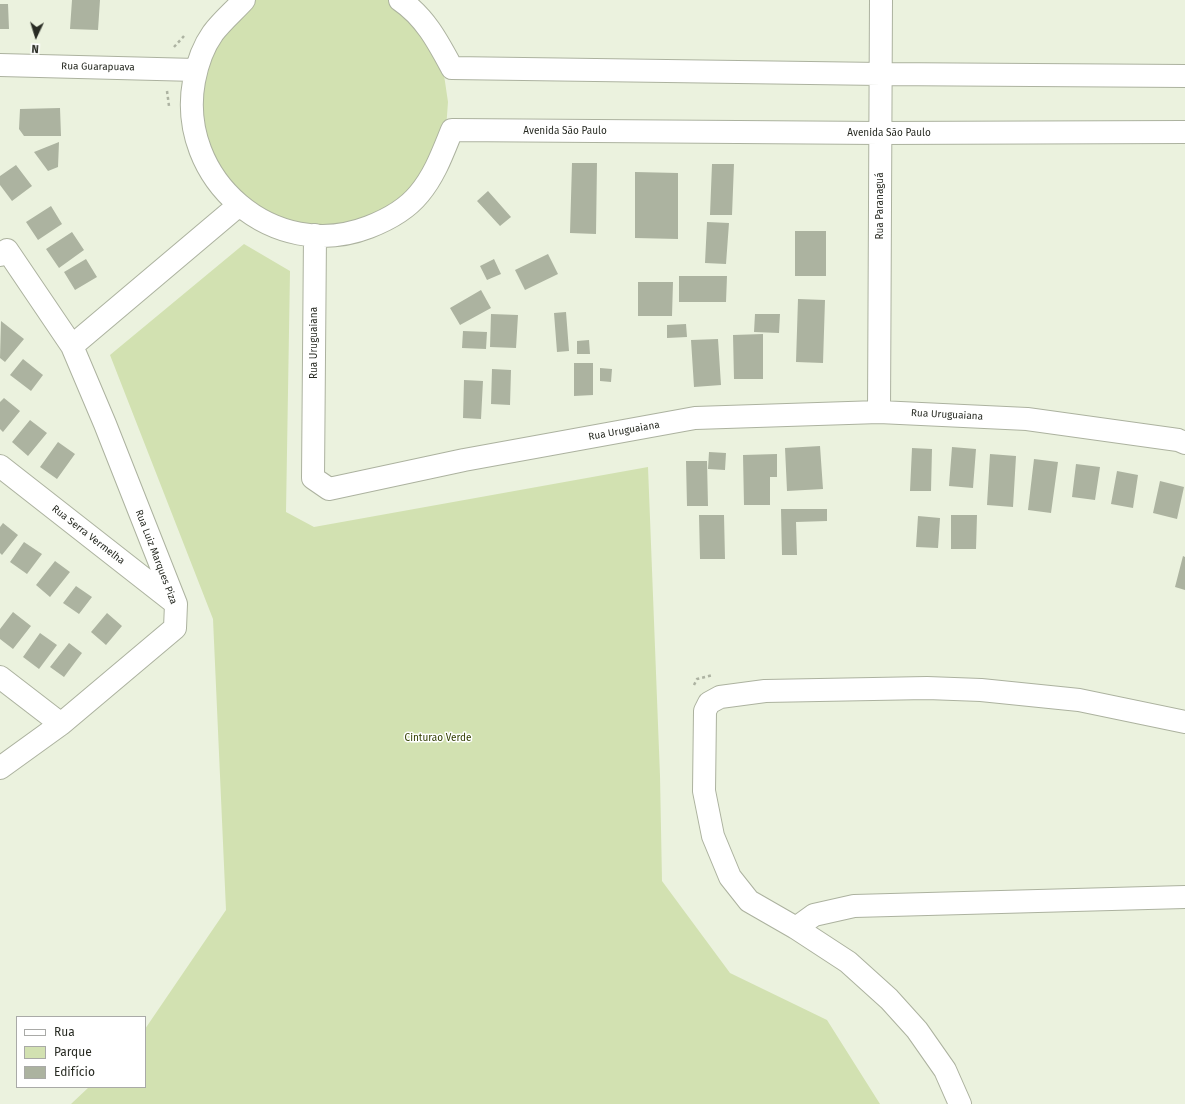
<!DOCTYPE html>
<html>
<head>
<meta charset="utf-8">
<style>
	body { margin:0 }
	#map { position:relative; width:1185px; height:1104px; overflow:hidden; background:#ebf2de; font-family:"Fira Sans",sans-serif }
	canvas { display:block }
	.legend { position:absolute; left:16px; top:1016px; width:130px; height:72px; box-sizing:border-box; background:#fff; border:1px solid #a9aaa7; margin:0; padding:5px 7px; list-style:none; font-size:12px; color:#282b23 }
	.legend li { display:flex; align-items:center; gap:8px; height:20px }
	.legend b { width:20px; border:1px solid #a9aaa7 }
	.north { position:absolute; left:16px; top:16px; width:40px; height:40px; -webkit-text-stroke:3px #fff; paint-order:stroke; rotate:184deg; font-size:11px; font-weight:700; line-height:16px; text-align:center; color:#282b23 }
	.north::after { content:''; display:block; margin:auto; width:14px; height:18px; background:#282b23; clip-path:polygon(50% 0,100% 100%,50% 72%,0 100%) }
</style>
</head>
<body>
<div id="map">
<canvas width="1185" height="1104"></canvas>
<ul class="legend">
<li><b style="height:5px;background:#fff"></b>Rua</li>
<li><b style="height:11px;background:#d2e1b1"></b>Parque</li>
<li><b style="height:11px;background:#acb3a0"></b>Edifício</li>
</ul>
<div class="north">N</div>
</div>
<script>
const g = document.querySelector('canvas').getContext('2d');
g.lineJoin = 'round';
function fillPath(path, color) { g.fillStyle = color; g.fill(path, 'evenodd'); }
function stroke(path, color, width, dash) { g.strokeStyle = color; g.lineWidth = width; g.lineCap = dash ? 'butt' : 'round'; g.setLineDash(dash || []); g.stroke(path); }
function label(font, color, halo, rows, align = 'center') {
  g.font = font + ' "Fira Sans",sans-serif'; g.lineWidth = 3; g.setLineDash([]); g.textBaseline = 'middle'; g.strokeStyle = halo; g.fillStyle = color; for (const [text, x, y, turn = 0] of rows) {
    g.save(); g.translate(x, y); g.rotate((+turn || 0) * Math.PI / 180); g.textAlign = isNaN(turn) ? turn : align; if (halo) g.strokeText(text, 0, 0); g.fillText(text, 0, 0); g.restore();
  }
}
fillPath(new Path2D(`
	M256,0H389L400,7L420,26L444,75L448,102L446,129L437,155L405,199L356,225H288L230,189L199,128L205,60L246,6Z
	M244,244L290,271L286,512L314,527L648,467L660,776L662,881L730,973L827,1020L880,1104H71L89,1087H145V1029L226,910L213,619L110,355Z`), '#d2e1b1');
fillPath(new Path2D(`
	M72,0H100L98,30L70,29Z
	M0,4H8L9,29H0Z
	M60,108L61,136H24L19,129L20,109Z
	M59,142L58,167L48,171L34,152Z
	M572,163H597L596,234L570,233Z
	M712,164H734L732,215H710Z
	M16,165L32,186L12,201L0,185V176Z
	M635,172L678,173V239L635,238Z
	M488,191L511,217L500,226L477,201Z
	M51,206L62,224L38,240L26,222Z
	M707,222L729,223L726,264L705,263Z
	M795,231H826V276H795Z
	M72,232L84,250L59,268L46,249Z
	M548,254L558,274L525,290L515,270Z
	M86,259L97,277L75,290L64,272Z
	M494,259L501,274L487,280L480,266Z
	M679,276H727L726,302H679Z
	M638,282H673L672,316H638Z
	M481,290L491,308L460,325L450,308Z
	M798,299L825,300L823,363L796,362Z
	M566,312L569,351L557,352L554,313Z
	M491,314L518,315L516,348L490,347Z
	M755,314H780L779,333L754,332Z
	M1,321L24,339L5,362L0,358Z
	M686,324L687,337L667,338V325Z
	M463,331L487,332L486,349L462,348Z
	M763,334V379H734L733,335Z
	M718,339L721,385L694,387L691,340Z
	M589,340L590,354H577V341Z
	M23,359L43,375L31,391L10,375Z
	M574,363H593V395L574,396Z
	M600,368L612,369L611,382L600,381Z
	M492,369L511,370L510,405L491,404Z
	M464,380L483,381L481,419L463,418Z
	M4,398L20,411L3,432L0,429V402Z
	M30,420L47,433L28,456L12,442Z
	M58,442L75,454L57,479L40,467Z
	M820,446L823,489L787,491L785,448Z
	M952,447L976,449L973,488L949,486Z
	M912,448L932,449L931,491H910Z
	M709,452L726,453L725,470L708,469Z
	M777,454V477H770V505H744L743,455Z
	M990,454L1016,456L1013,507L987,505Z
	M1034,459L1058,462L1051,513L1028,510Z
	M686,461H707L708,506H687Z
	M1076,464L1100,467L1095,500L1072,497Z
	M1117,471L1138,475L1133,508L1111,504Z
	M1160,481L1184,487L1177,519L1153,513Z
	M781,509H827V521L796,522L797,555H782Z
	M699,515H724L725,559H700Z
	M951,515H977L976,549H951Z
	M918,516L940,518L938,548L916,547Z
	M3,523L18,535L2,555L0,553V527Z
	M24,542L42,554L27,574L10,562Z
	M1183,556L1185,557V590L1175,587Z
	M55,561L70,572L50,597L36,585Z
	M76,586L92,597L79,614L63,603Z
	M13,612L31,626L13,649L0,639V629Z
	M107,613L122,626L106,645L91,632Z
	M40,633L57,645L39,669L23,657Z
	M69,643L82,653L64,677L50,667Z`), '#acb3a0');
const minor = new Path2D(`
	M244,0C234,11 222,21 213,33C203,47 197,65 194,81C176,179 274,264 369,227C387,220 406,210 419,194C435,175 443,152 452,130L880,133L1185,132
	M400,0C425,17 438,42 452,68L881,74L1185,76
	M0,65L196,70
	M315,235L313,478L329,489L464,460L695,418L879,412L1027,419L1178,440L1185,443
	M0,255L7,250L72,346L105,424L176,604L175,628L61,724L0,768
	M72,346L239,205
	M879,412L881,0
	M0,466L175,603
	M0,677L61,724
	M796,928L814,915L854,906L1185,897
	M960,1104L945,1070L917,1030L889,999L848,962L796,928L749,901L730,877L713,836L704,791L705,711L709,703L720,697L765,691L927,688L981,690L1079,700L1185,722`);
stroke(minor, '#acb29f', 24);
stroke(new Path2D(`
	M174,47L184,36
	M167,91L169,106
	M694,685L697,679L713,675`), '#adb3a2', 2.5, [3, 3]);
stroke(minor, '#fff', 22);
label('10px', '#282b23', '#fff', [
	["Rua Guarapuava",98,67,1],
	["Avenida São Paulo",565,131],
	["Avenida São Paulo",889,133],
	["Rua Paranaguá",880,206,-90],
	["Rua Uruguaiana",314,343,-90],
	["Rua Uruguaiana",947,415,3],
	["Rua Uruguaiana",624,431,-10],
	["Rua Serra Vermelha",88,535,38],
	["Rua Luiz Marques Piza",156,557,69]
]);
label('10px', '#303d01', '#fff', [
	["Cinturao Verde",438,738]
]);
</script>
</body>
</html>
